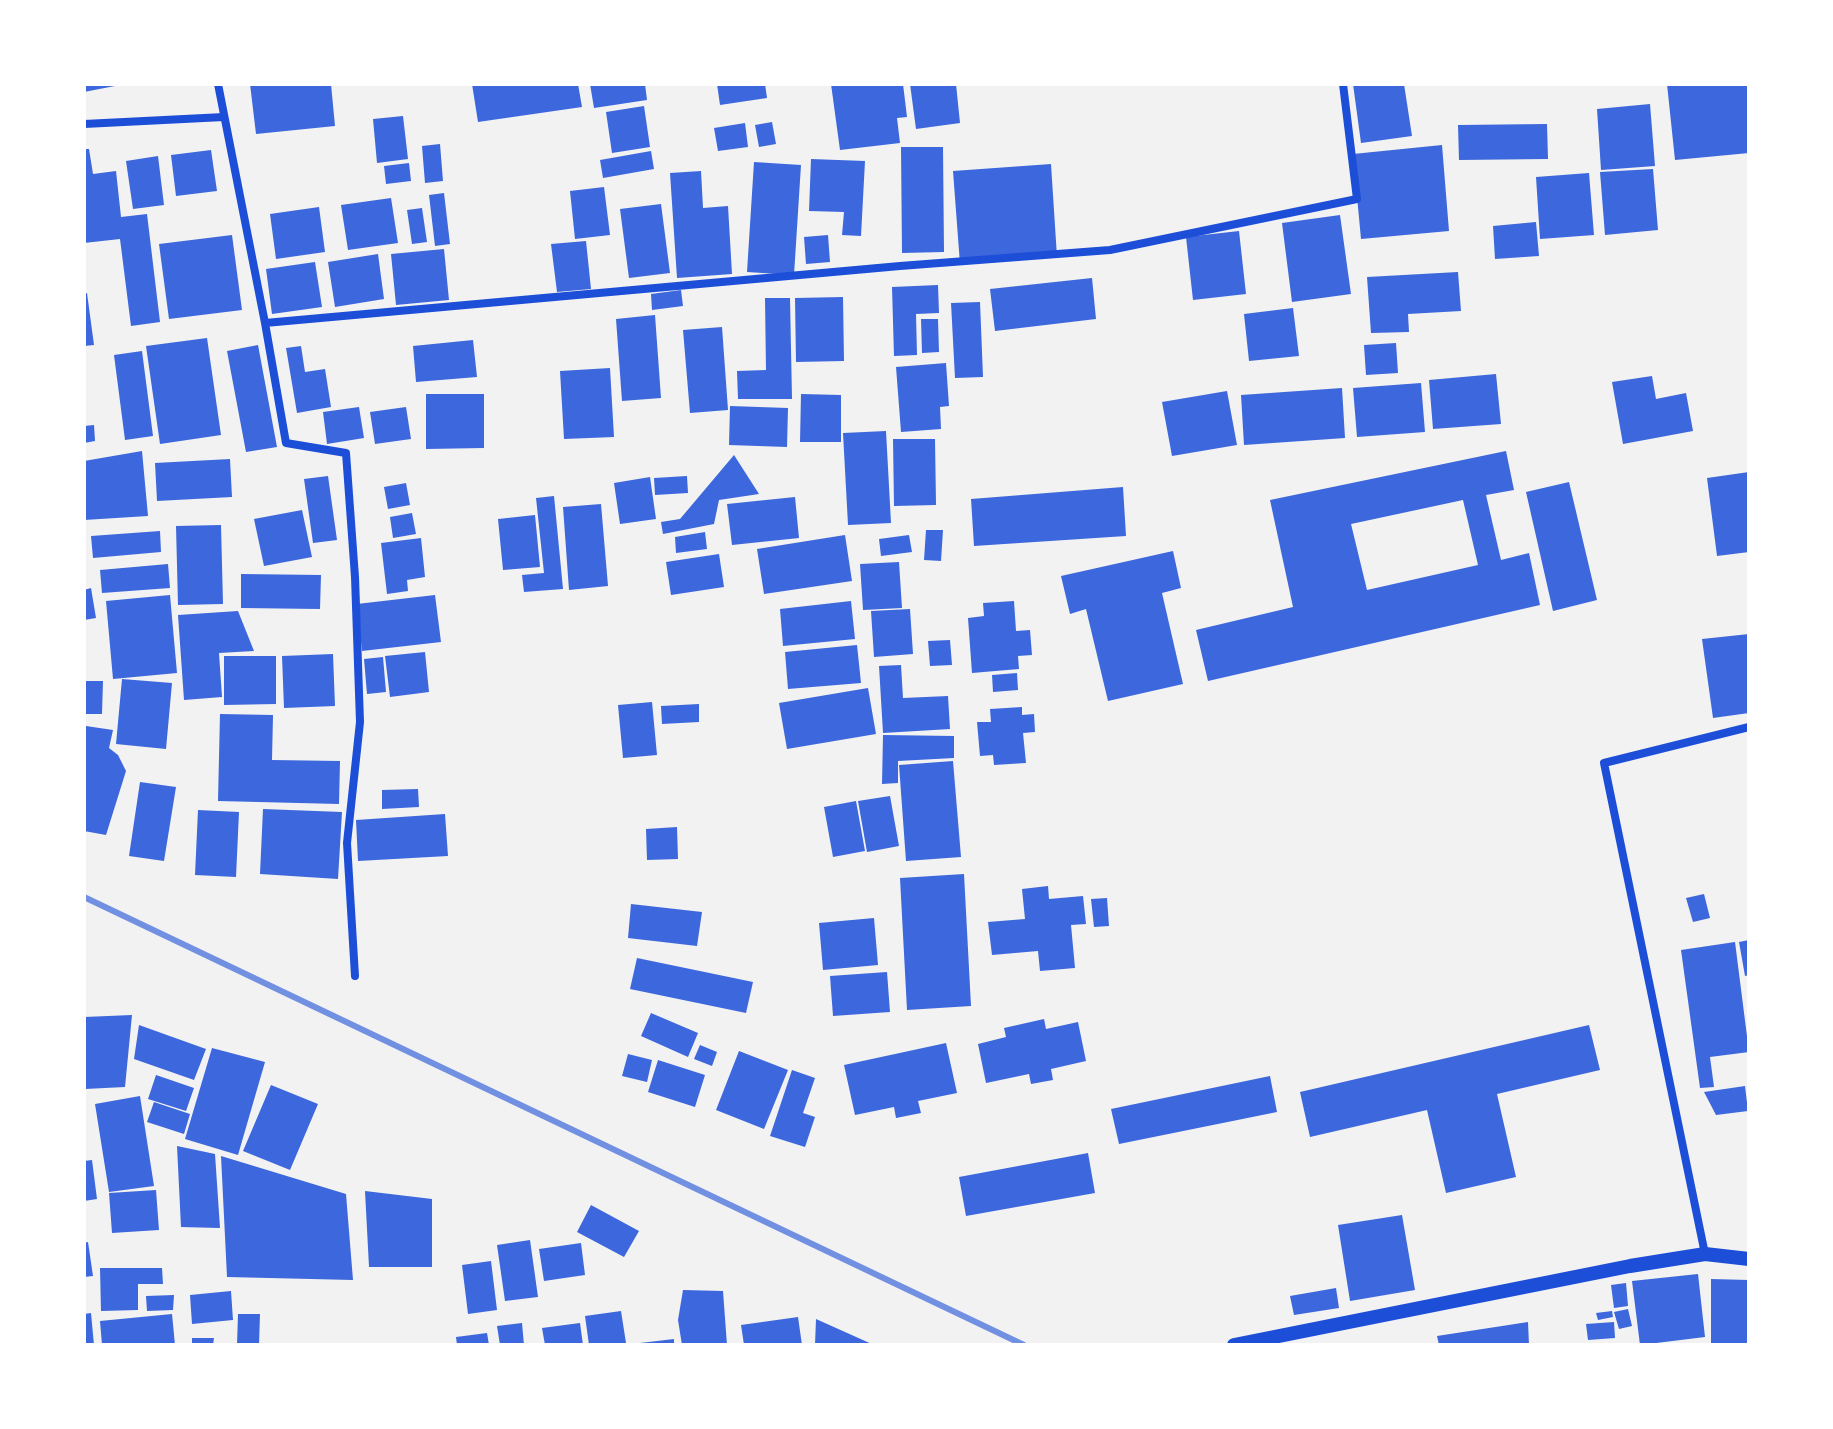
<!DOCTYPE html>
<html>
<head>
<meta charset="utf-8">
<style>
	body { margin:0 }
	#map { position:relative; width:1833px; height:1429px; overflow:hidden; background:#f2f2f2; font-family:Georgia,serif }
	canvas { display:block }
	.frame { position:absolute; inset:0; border:86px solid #fff; pointer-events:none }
</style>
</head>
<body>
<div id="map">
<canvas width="1833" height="1429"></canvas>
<div class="frame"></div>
</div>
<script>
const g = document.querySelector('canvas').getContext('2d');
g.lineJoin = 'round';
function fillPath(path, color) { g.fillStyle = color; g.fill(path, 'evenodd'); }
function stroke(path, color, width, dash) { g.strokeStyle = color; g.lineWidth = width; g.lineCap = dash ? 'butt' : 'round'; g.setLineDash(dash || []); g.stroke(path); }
fillPath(new Path2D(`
	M84,84H119L120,85L84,92Z
	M250,84H331L335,126L256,134Z
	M472,84H578L582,107L478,122Z
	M590,84H645L647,100L594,108Z
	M717,84H765L767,98L720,105Z
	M831,84H903L907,117L897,118L900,143L840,150Z
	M910,84H956L960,123L916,129Z
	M1353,84H1404L1412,136L1361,143Z
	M1667,84H1749V153L1675,160Z
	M1650,104L1655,166L1601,170L1597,109Z
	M644,106L650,147L612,153L606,112Z
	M403,116L408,159L377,163L373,119Z
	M772,122L776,144L759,147L755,125Z
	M745,123L748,147L718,151L714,128Z
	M1547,124L1548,159L1459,160L1458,125Z
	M440,144L443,181L425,183L422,146Z
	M1442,145L1449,231L1361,239L1353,154Z
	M901,147H943L944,252L902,253Z
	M84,149H89L93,174L116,171L121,217L147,214L160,322L131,326L120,239L84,243Z
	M211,150L217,191L176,196L171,155Z
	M651,151L654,169L603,178L600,160Z
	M158,156L164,205L133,209L126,161Z
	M811,159L865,161L861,236L842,235L844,212L809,211Z
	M754,162L801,165L794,275L747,272Z
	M409,163L411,181L386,184L384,166Z
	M1051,164L1057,257L960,264L953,171Z
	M1653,169L1658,230L1605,235L1600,172Z
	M701,171L703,208L728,206L732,274L677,278L670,173Z
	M1589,173L1594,235L1540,239L1536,177Z
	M604,187L610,235L575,239L570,191Z
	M444,193L450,244L435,246L429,195Z
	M391,198L398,243L348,250L341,205Z
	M661,204L670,273L629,278L620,209Z
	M319,207L325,252L276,259L270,214Z
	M422,208L427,242L412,244L407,210Z
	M1340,215L1351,294L1292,302L1282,223Z
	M1536,222L1539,256L1495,259L1493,226Z
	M1239,231L1246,294L1193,300L1186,237Z
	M232,235L242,310L169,319L159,244Z
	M828,235L830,262L806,264L804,237Z
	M586,241L591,289L557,292L551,244Z
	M444,249L449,300L396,305L391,254Z
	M378,254L384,299L335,307L328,262Z
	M315,262L322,307L272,314L266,269Z
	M1458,272L1461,311L1408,314L1409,332L1371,333L1367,277Z
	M1092,278L1096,319L995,331L990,289Z
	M938,285L939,313L916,314L917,355L894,356L892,287Z
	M681,290L683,306L652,310L651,294Z
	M87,293L94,345L84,346V294Z
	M843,297L844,361L796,362L795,298Z
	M765,298H790L792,399H738L737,371L766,370Z
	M980,302L983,377L955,378L951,303Z
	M1293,308L1299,356L1249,361L1244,314Z
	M655,315L661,398L622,401L616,319Z
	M921,319H938L939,352L922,353Z
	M722,327L728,410L690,413L683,330Z
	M207,338L221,435L160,444L146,346Z
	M473,340L477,377L416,382L413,346Z
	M1396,343L1398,373L1366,375L1364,345Z
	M258,345L277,447L246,452L227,351Z
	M301,346L305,372L325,369L331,407L297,413L286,348Z
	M142,351L153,436L125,440L114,355Z
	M946,363L949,406L940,407L941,429L901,432L896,367Z
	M610,368L614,437L564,439L560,371Z
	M1496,374L1501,424L1433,429L1429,380Z
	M1652,376L1656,399L1686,393L1693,431L1623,444L1612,382Z
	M1421,383L1425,432L1357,437L1353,388Z
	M1342,388L1345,438L1244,445L1241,395Z
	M1227,391L1237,445L1172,456L1162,402Z
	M426,394H484V448L426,449Z
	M801,394L841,395V442H800Z
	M730,406L788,408L787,447L729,445Z
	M359,407L364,438L327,444L323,412Z
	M406,407L411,439L375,444L370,412Z
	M94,425L95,441L84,443V426Z
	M886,431L891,523L848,525L843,433Z
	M893,439H935L936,505L894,506Z
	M142,451L148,516L84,520V461Z
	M1506,451L1514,490L1486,495L1501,560L1529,553L1540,605L1208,681L1196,630L1293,607L1270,500ZM1463,500L1478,565L1367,590L1351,524Z
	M734,455L759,494L719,500L714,524L663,534L661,522L680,519Z
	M230,459L232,497L157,501L155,463Z
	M1749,472V552L1717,556L1707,478Z
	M328,476L337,540L313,543L304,479Z
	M687,476L688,493L655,495L654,478Z
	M650,477L656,519L620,524L614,483Z
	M1569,482L1597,600L1553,611L1526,492Z
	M406,483L410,505L388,509L384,487Z
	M1123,487L1126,536L974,546L971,499Z
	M554,496L563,589L524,592L522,575L544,573L536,498Z
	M795,497L799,538L732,545L727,504Z
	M601,504L608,586L569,590L563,507Z
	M302,510L312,557L264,566L254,519Z
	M412,513L416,534L393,538L390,517Z
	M535,515L540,567L503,570L498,519Z
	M221,525L223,604L178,605L176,526Z
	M926,530H943L941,561L924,560Z
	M160,531L161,552L93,558L91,536Z
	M705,532L707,549L676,553L675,537Z
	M845,535L852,581L764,594L757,549Z
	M909,535L912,552L881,556L879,539Z
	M421,538L425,577L407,580L408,591L387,594L381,543Z
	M1173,551L1181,588L1162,593L1183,684L1108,701L1086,609L1070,614L1061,576Z
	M719,554L724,587L671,595L666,562Z
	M899,562L902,608L863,610L860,564Z
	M168,564L170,588L102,593L100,570Z
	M241,574L321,575L320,609L241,608Z
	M91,588L96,618L84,620V590Z
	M170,595L177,673L113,679L106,601Z
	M435,595L441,642L362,651L357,604Z
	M851,601L855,639L783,646L780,609Z
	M1014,601L1016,631L1030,630L1032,655L1018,656L1019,669L972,673L968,618L984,616L983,603Z
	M910,609L913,654L874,657L871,611Z
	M238,611L254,651L219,653L222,697L184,700L178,615Z
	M1749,634V713L1713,718L1702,639Z
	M950,640L952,665L930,666L928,641Z
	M857,645L861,683L788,689L785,652Z
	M425,652L429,692L390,697L385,656Z
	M333,654L335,706L284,708L282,656Z
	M224,656H276V704L224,705Z
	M383,657L386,692L367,694L364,659Z
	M901,665L903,698L948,696L950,729L883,733L879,666Z
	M1017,673L1018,690L993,692L992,675Z
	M122,679L172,683L166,749L116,744Z
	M84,681H103L102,714H84Z
	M868,688L876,734L787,749L779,703Z
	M652,702L657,755L623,758L618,705Z
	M699,704V722L662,724L661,706Z
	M1022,707V715L1034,714L1035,732L1023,733L1026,763L994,765L993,755L980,756L977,722H991L990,709Z
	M220,714L273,715L272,760L340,761L339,804L218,801Z
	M86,726L113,730L109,748L118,755L126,771L106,835L84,831V730Z
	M883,735L954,736V758L898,761V783L882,784Z
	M953,761L961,857L906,861L899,765Z
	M140,782L176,787L164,861L129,856Z
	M418,789L419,807L382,809V790Z
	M890,796L899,846L867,852L858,801Z
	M856,801L865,851L833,857L824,807Z
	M263,809L342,812L338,879L260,874Z
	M198,810L239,812L236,877L195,875Z
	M445,814L448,856L358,861L356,820Z
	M677,827L678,859L647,860L646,829Z
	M964,874L971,1006L907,1010L900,878Z
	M1048,886L1049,899L1083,896L1086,924L1071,925L1075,968L1040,971L1038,951L992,955L988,922L1025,919L1022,889Z
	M1704,894L1710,918L1693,922L1686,898Z
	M1107,898L1109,926L1094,927L1091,899Z
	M631,904L702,912L697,946L628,938Z
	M874,918L878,965L823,970L819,923Z
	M1749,940V975L1745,976L1739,942Z
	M1735,942L1749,1052L1710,1057L1714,1087L1700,1088L1681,950Z
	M637,958L753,982L746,1013L630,989Z
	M887,972L890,1012L833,1016L830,976Z
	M651,1013L698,1033L688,1057L641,1036Z
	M132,1015L125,1087L85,1089L84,1017Z
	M1044,1019L1046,1029L1078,1022L1086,1061L1051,1069L1053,1080L1031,1084L1029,1074L986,1083L978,1044L1006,1037L1004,1028Z
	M139,1025L206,1049L194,1080L134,1059Z
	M1589,1025L1600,1070L1497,1094L1516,1177L1446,1193L1427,1110L1310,1137L1300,1092Z
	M946,1043L957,1093L918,1101L921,1113L896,1118L894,1107L855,1115L844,1065Z
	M700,1045L717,1052L712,1066L694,1059Z
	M212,1048L265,1062L238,1155L185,1139Z
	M739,1051L788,1070L764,1129L716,1110Z
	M628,1054L652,1060L647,1082L622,1076Z
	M658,1060L705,1075L695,1107L648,1092Z
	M792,1070L815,1078L803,1113L815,1117L805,1147L770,1136Z
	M156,1075L194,1088L186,1111L148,1099Z
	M1270,1076L1277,1112L1119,1144L1111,1109Z
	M271,1085L318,1104L290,1170L243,1151Z
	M1745,1086L1748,1111L1716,1115L1704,1092Z
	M140,1096L154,1186L109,1192L95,1104Z
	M154,1102L190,1114L184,1134L147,1122Z
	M177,1146L215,1154L220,1228L181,1227Z
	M1088,1153L1095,1193L966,1216L959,1177Z
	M221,1156L346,1194L353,1280L227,1277Z
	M92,1160L97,1199L84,1201V1161Z
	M156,1190L159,1230L112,1233L109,1193Z
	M365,1191L432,1199V1267H369Z
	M591,1205L639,1231L624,1257L577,1232Z
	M1402,1215L1415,1290L1350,1301L1338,1225Z
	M530,1240L538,1297L505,1301L497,1245Z
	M88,1242L93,1276L84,1277V1243Z
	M581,1243L585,1275L544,1281L539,1249Z
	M491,1261L497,1310L468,1314L462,1265Z
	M100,1268H162L163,1284H138V1310L101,1311Z
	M1698,1274L1705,1337L1640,1345L1632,1281Z
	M1711,1279L1749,1280V1345H1711Z
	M1626,1283L1628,1306L1614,1308L1611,1285Z
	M1336,1288L1339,1308L1294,1315L1290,1296Z
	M683,1290L723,1291L727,1345H682L678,1320Z
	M231,1291L233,1320L192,1324L190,1295Z
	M174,1295L173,1310L147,1311L146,1296Z
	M1628,1309L1632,1326L1619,1329L1614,1312Z
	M621,1311L626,1343L589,1345L585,1316Z
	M1612,1311L1613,1317L1598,1320L1596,1313Z
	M91,1313L94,1345H84V1314Z
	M172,1314L175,1345H102L100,1321Z
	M238,1314H260L259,1345H237Z
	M798,1317L802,1345H744L741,1325Z
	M816,1319L874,1345H815Z
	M1528,1322L1529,1345H1439L1437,1336Z
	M1614,1322L1615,1338L1588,1340L1586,1324Z
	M522,1323L524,1345H500L497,1326Z
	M580,1323L583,1345H545L542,1328Z
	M487,1333L489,1345H457L456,1337Z
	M192,1338H214L213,1345H192Z
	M674,1339V1345H640V1343Z`), '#3d67dc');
stroke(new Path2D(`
	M218,84L265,323L900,266L1110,250L1357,199L1343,84
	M84,124L224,117
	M265,323L286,443L346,453L355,577L360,722L347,843L355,976
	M1705,1254L1604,763L1749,727`), '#1d4ed8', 8);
stroke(new Path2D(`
	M1234,1345L1630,1266L1705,1254L1749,1259`), '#1d4ed8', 14);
stroke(new Path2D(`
	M84,897L1024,1345`), '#7290e2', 6);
</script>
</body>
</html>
